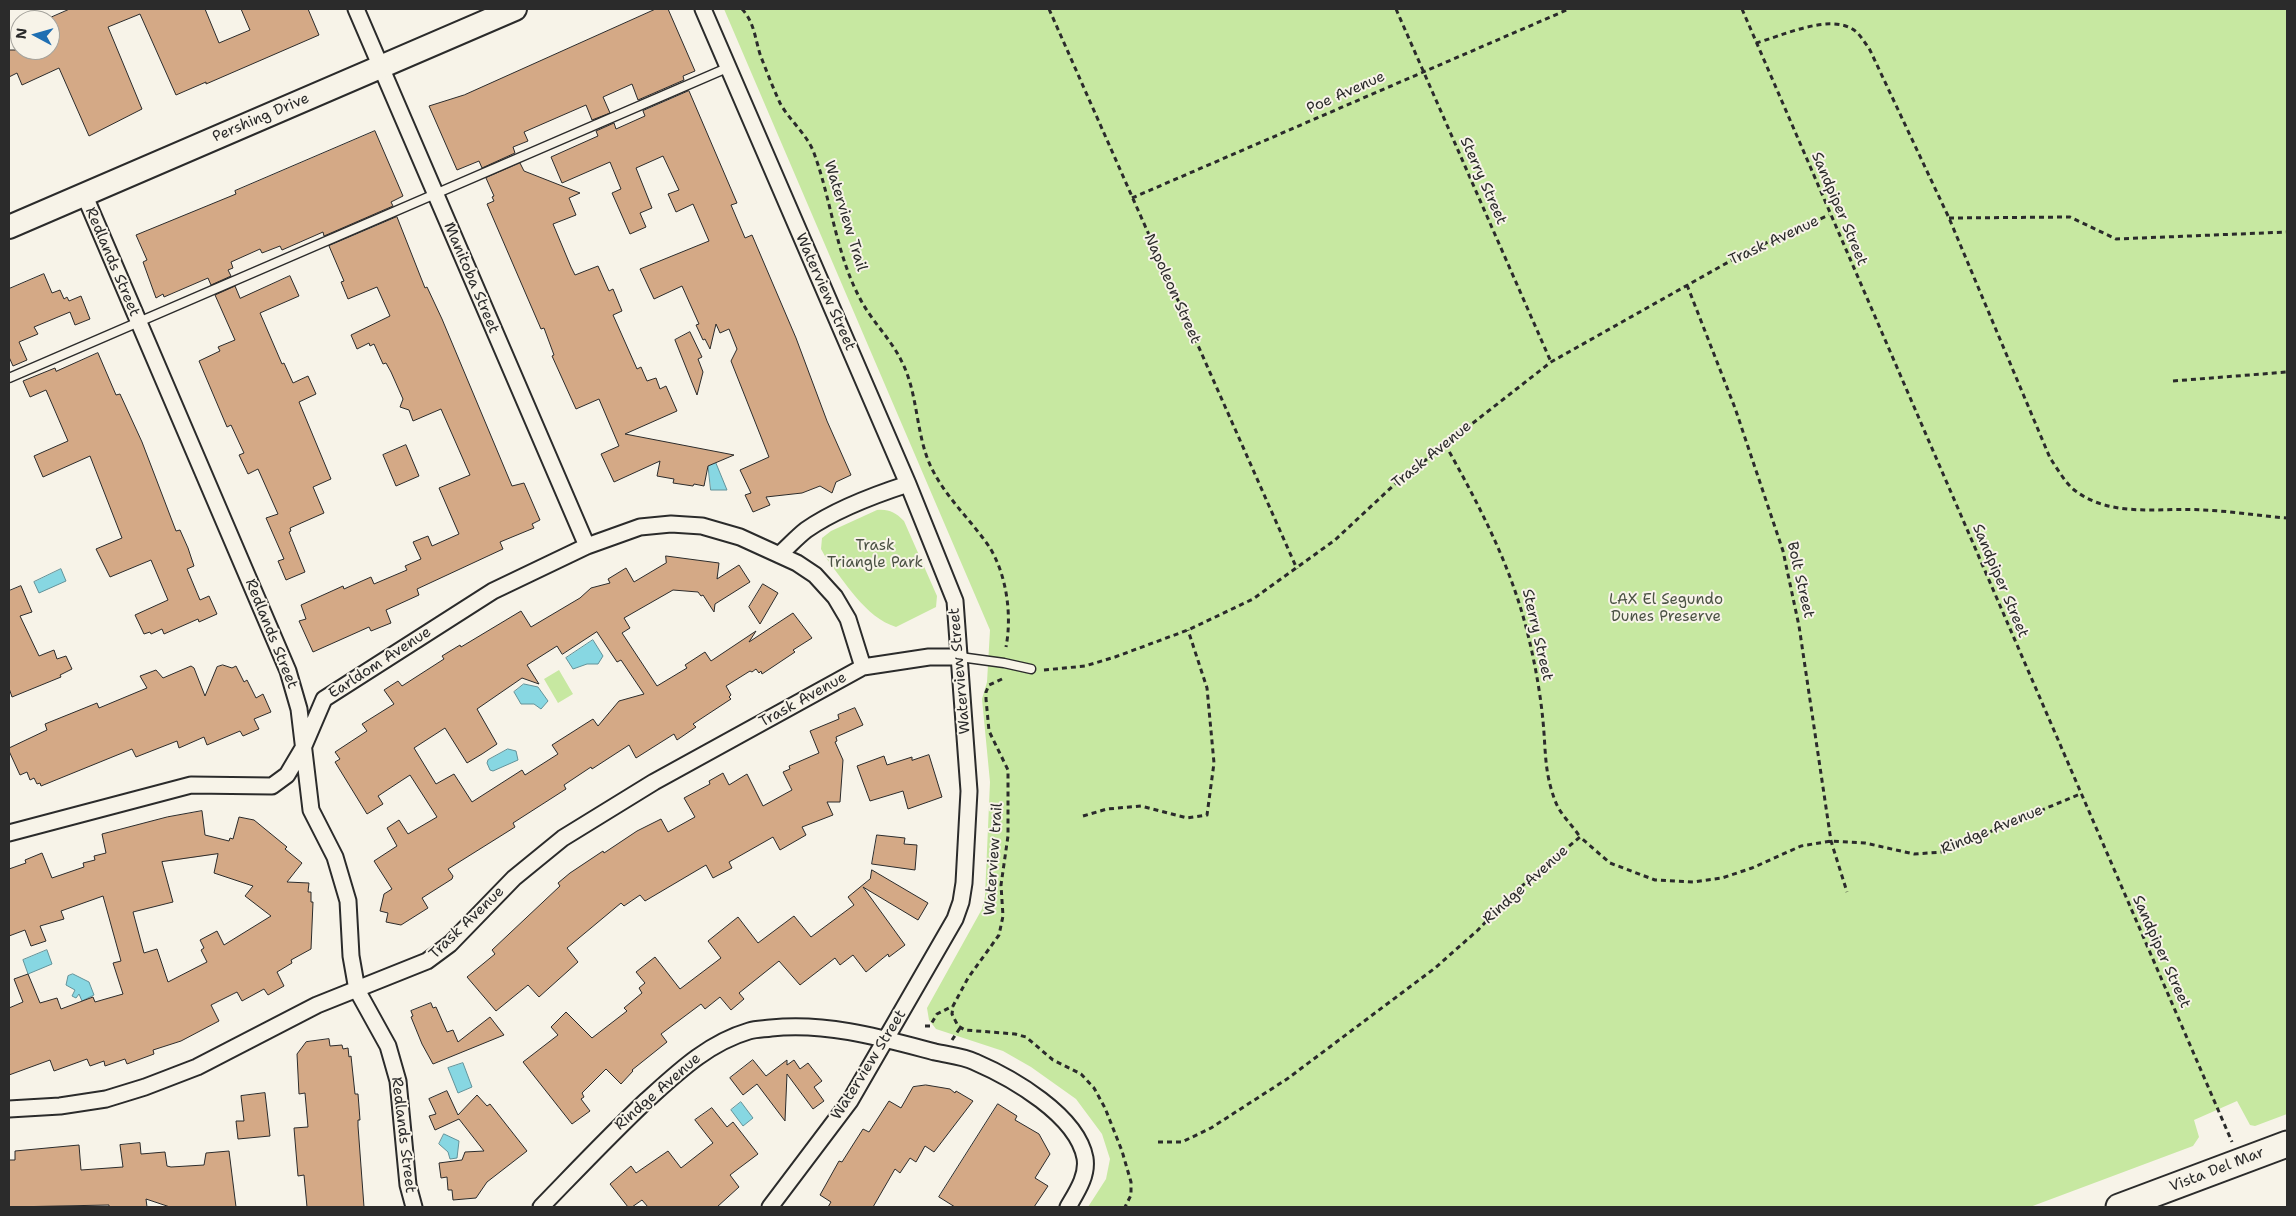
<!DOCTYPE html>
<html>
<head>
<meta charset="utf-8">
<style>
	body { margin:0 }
	#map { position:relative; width:2296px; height:1216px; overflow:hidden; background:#f7f3e8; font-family:"Shantell Sans",sans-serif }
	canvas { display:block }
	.frame { position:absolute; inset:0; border:10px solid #2b2b2b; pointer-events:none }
	.north { position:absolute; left:10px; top:10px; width:50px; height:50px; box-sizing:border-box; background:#f7f3e8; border:1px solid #a5a39c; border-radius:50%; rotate:276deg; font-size:14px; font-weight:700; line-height:20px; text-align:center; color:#2b2b2b }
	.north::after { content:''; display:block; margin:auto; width:18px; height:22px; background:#1f6fb2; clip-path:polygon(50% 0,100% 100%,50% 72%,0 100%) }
</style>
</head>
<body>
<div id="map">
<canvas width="2296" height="1216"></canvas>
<div class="frame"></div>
<div class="north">N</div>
</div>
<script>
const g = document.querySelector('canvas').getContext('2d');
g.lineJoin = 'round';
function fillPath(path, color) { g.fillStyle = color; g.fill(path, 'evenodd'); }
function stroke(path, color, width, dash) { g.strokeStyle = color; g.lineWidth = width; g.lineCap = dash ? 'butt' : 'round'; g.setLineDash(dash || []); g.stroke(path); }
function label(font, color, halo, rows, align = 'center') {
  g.font = font + ' "Shantell Sans",sans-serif'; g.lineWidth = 4; g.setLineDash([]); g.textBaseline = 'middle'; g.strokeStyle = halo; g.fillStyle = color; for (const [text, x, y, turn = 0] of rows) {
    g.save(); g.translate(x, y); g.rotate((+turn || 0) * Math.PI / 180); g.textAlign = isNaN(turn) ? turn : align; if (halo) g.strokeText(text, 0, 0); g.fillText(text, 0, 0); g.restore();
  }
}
fillPath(new Path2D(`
	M724,9H2287V1114L2255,1126L2250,1125L2237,1101L2194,1120L2199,1137L2193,1146L2030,1207H1088L1106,1179L1110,1159L1102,1134L1076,1099L1031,1067L1003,1051L936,1029L929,1020L927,1008L982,909L985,896L990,782L982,699L987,682L990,630Z
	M877,510C889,509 895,512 904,521L937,596L936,607L896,627C865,617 845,582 826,558L821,549L822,538L831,531Z
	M559,670L573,694L558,703L544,679Z`), '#c7e8a1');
const water = new Path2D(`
	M707,454L713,456L727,490H711Z
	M61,569L66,581L39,593L34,582Z
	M593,640L603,656L598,664H587L573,669L566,658Z
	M524,684L538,687L548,701L541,709L534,704H521L514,692Z
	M508,749L516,751L518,760L493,771L490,770L487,763L488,760Z
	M47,950L52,964L28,974L23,960Z
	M73,974L89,982L94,995L82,1001L79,994L76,998L72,996L75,990L66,985L68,976Z
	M463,1063L472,1087L458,1093L448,1068Z
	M741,1102L753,1118L743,1126L731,1110Z
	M444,1134L459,1141L457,1158L450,1159L448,1152L439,1144Z`);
fillPath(water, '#87d7e2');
stroke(water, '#629299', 1);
const building = new Path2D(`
	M70,9H205L219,43L250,30L241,9H308L319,35L206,84V82L176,95L140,14L108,27L142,109L89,136L59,68L22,85L17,73L9,77V50H50V18Z
	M656,9H668L695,71L683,76L684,80L638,100L632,84L603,97L610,113L592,120L586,105L524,132L528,141L513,147L515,153L482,168L479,161L457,170L429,106L464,95Z
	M689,91L737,203L731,205L745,238L752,235L796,338L827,421L851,475L836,482L832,493L820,486L802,493L766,497L770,505L753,512L745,495L751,493L740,470L769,457L731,361L737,349L729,329L720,333L716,324L710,349L705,339L703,340L696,325L699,324L682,286L654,299L640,269L709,241L693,204L676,212L668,194L679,190L663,156L636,168L652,208L640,213L646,227L630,234L612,193L621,189L610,162L562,183L551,157L598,136L596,131L614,123L616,129L645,116L643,111Z
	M375,131L403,196L391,202L393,206L324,236L323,232L282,250L280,246L262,253L260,249L231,262L233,268L228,270L231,276L211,285L208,278L164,297L163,294L156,298L143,262L147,260L136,235L236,194L235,191Z
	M520,163L524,171L580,193L569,198L576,215L553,224L571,267L575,275L598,266L609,291L613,289L622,311L613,315L637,369L641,367L647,381L656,378L660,389L666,386L677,411L625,434L734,455L708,466L704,486L694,484L693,486L673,483L674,479L657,476L660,461L614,482L601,454L619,446L599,399L576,409L552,356L554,355L544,328L541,329L487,204L494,201L492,197L494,196L486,178Z
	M397,217L425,288L427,287L442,319L512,486L524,483L540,520L532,524L534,528L500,542L503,549L417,589L419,595L386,610L391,623L371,631L369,627L313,652L299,621L306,619L301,605L343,586L344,589L371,577L374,584L407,570L405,566L421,559L413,542L428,536L432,546L459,534L439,488L470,475L441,409L413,421L409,410L400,407L403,399L391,372L386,363L383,364L374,344L370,346L369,343L357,349L351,335L390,316L377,287L348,299L341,282L344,281L329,246Z
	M44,274L52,293L60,290L64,299L67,297L69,301L81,296L90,319L75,325L70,312L34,327L38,334L19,342L27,360L13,366L9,357V289Z
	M290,276L299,296L260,313L282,364L284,363L293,383L308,376L316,394L299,402L331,479L313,487L324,513L290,528L291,531L289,532L305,572L286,580L278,561L284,559L266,518L278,514L258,469L248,474L239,455L244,453L231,425L227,427L199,361L220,351L218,347L235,340L215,295L235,286L240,298Z
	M690,332L702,357L698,359L703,372L697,395L675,340Z
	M98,353L116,395L120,394L142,442L176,531L180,530L188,548L194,566L187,569L200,600L209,596L217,614L199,622L198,619L164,634L162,629L151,634L150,632L144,634L135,615L168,600L151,560L110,577L96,549L122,538L90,456L43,477L34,456L68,441L46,390L30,397L23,381L55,368L56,371Z
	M406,445L419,476L396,486L383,455Z
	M666,556L719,563L717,579L739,565L750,582L715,604L714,612L703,595L701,596L698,592L673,590L624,618L630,628L622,633L657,686L687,668L685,665L705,652L711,661L756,631L749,642L793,613L812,638L793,650L795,652L762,674L761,671L759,673L756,669L752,672L750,671L726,686L731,695L729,697L731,699L693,724L696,727L677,740L674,734L636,758L629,745L592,769L591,767L564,785L566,789L513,823L515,827L448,869L453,876L452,879L422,898L428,908L401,925L386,922L388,913L380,911L384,894L392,889L374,861L397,846L387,828L399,820L408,834L437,817L410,775L378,796L383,804L367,814L335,762L340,759L335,752L367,731L362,724L394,704L384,690L398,681L402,686L444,659L442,656L460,645L461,647L521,611L531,627L580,598L591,588L610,583L608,579L626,568L634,582L666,563ZM597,632L617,662L621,660L644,694L619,701L598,726L593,719L552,745L558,754L525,775L522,770L472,802L454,774L436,784L414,748L445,728L467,763L482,754L497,744L477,709L522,678L539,684L527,665L557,646L562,654Z
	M763,584L778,593L760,624L749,607Z
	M21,586L32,612L20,616L39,656L54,650L57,659L66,656L72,669L60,675L61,677L12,697L9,688V591Z
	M223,665L232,668L236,666L244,682L247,680L256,698L263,694L271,712L254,719L259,729L243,736L240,731L207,745L204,737L179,748L177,741L136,757L132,749L41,786L40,783L37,784L34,778L30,780L27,772L20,775L9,751V748L47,730L45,724L97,703L99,708L147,688L140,676L156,670L163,678L191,666L194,668L205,696L217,667Z
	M855,708L863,725L836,737L837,741L835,742L843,760L840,802H827L833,815L802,827L806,835L780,850L773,837L729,862L732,868L713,878L706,865L645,901L640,895L624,906L621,903L567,948L578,962L539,997L528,985L496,1011L467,977L495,954L492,950L560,886L558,883L570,873L603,851L604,853L637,831L661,819L668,832L695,817L684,798L710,784L709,781L723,773L729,785L747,774L763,806L792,790L783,772L790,769L789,766L819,753L810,731L839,719L838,715Z
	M929,755L942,797L908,809L903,791L870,801L857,766L884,756L887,765L912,757V760Z
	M202,811L205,835L229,841L230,838L233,839L239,817L254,820L287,847L285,849L302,863L287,882L309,883L308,892H311V902H313L311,949L291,960L292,963L277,972L284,986L268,995L264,989L242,1001L237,992L211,1005L219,1021L181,1041L153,1050L154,1054L127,1064L125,1059L105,1066L104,1061L90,1066L87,1059L54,1071L50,1060L9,1075V1008L23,1002L14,979L28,974L40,1003L57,998L61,1009L93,997L95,1002L123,994L113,963L121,961L103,896L61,911L64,919L40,926L46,941L31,946L25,930L9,936V869L26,863L25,860L42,853L52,878L84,867L83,863L95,860L94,856L106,853L102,834L167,817ZM218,854L214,873L253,886L245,896L271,916L224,945L217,931L200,940L204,948L201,950L207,962L168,982L157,949L144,953L133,912L173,902L162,862Z
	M877,835L905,838L904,844L917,845L915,870L872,864Z
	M872,870L928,903L918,920L863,887L905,945L889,957L888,954L866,972L853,955L840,965L835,958L800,985L779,961L739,993L744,999L731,1010L720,997L705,1009L701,1004L661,1034L667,1042L632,1070L633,1071L621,1084L606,1069L582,1093L584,1097L581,1099L590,1111L572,1124L523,1062L558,1035L551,1027L566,1012L592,1038L627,1011L624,1008L642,993L639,988L645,983L636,972L655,957L680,989L721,958L708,941L738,917L758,943L794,916L811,937L854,905L848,897L870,879Z
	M431,1003L433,1008L436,1007L447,1032L453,1030L458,1042L490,1017L504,1035L433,1064L422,1044L411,1017L413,1016L411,1011Z
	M329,1039L330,1046L342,1045L343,1049L348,1048L349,1057L351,1056L355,1094H358L360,1120H358V1126L364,1207H307L304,1175L298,1176L294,1128L308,1127L305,1093L299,1094L297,1054L306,1042Z
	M753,1060L766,1076L787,1060V1065L794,1060L800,1069L808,1063L822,1081L814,1087L824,1101L813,1109L787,1074L785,1121L757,1084L743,1095L730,1078Z
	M926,1085L950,1089L955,1093L956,1091L973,1101L934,1152L925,1146L916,1162L910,1158L900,1173L895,1169L873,1207H828L831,1202L820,1195L839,1161L842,1162L863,1129L869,1132L889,1101L901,1108L913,1087Z
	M447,1091L458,1115L477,1095L487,1106L490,1104L527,1151L487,1182L476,1198L453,1200L452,1190H448L447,1177L441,1178L439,1163L462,1160L465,1152L484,1151L459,1119L435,1130L429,1116L436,1114L429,1099Z
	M265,1093L270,1136L238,1139L236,1121H244L241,1096Z
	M998,1104L1017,1116L1015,1120L1039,1134L1050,1154L1035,1178L1048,1186L1034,1207H955L939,1197Z
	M712,1108L727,1127L733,1122L758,1154L730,1175L739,1187L717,1207H648L642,1200L632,1207H628L610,1184L631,1166L636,1173L668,1151L681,1168L713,1143L695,1120Z
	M140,1143L141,1154L165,1152L167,1166L171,1167L204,1165L206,1153L229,1151L236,1207H170L146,1199L147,1207H109V1205L9,1207V1160H15V1151L79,1145L81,1170L123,1167L120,1145Z`);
fillPath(building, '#d4a986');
stroke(building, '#2b2b2b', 1);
const service = new Path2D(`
	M9,378L727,68
	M960,657L1004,663L1031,669`);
const minor = new Path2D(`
	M356,9L587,546
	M703,9L908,484L955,601L969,791L964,883L961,902L955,919L850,1101L770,1207
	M84,194L288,671L299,709L311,810L335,857L348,901L351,956L357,990L388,1046L398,1081L408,1185L414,1207
	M780,554C789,546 797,537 806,530C836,509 874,495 908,484
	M9,833L191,785L272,786L287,775L303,748L324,699L493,591L587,546L640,527L671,524L702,526L740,537L797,563L815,575L835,597L848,619L863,667L929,657H960
	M9,1109L60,1106L106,1099L145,1087L197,1067L317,1005L427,961L450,944L514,878L563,838L654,782L863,667
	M541,1207C576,1171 610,1135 647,1100C678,1072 708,1043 749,1031C756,1029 764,1029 771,1028C827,1022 882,1038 935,1052C948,1055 963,1056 975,1062C1012,1078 1077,1115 1085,1158C1088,1176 1076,1193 1068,1207`);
const secondary = new Path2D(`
	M9,227L515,9`);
const primary = new Path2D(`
	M2119,1207L2287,1144`);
stroke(service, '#2b2b2b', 11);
stroke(minor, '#2b2b2b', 19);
stroke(secondary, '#2b2b2b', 26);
stroke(primary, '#2b2b2b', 29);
stroke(new Path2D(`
	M742,9C755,23 755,40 761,57C767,72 773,88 780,103C789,120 807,134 814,153C832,202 836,257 863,304C874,323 891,340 901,360C919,394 915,435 932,469C947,499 972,521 990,548C1007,576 1012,616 1006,647
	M1049,9L1297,569
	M1396,9L1551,362
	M1742,9L2232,1142
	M1756,43C1782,36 1829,13 1854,30C1860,34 1864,42 1869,48L1949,218L2050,458C2057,468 2064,481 2073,489C2110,519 2160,507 2203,510C2231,511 2259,516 2287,518
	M1132,198L1569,9
	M1949,218L2070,217L2116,239L2287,232
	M1687,285L1735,408L1783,551L1799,626L1831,841L1847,892
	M2173,381L2287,372
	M1445,444C1478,503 1509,562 1526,627C1534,658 1540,690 1543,721C1546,752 1544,773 1556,803C1561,815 1573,826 1580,837
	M1044,670L1085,666L1115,657L1188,630L1253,599L1335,540L1395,484L1551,362L1748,251L1829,215
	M1002,679L989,685L986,692V699L989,731L1008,770V836L1001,885L1003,916L999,935L968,978L953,1006L952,1014L958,1026L965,1030L1015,1034L1026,1037L1053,1060L1081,1074L1094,1088L1105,1108L1122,1151L1131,1182V1195L1125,1207
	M1083,816L1107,809L1141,806L1187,818L1207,815L1214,763L1207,688L1188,630
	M925,1026H930L937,1014L953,1006
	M952,1040L960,1028
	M1158,1142H1182L1211,1128L1287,1079L1435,968L1478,930L1510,896L1580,837L1610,863L1655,880L1693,882L1722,878L1752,868L1801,846L1831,841L1865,843L1914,854L1942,852L2080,794`), '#2b2b2b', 3, [5, 4]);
stroke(service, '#f7f3e8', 8);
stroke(minor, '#f7f3e8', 15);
stroke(secondary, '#f7f3e8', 22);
stroke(primary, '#f7f3e8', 25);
label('15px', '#2b2b2b', '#f7f3e8', [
	["Poe Avenue",1346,93,-24],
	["Pershing Drive",261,118,-23],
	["Sterry Street",1483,181,66],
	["Sandpiper Street",1839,209,67],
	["Waterview Trail",845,216,73],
	["Trask Avenue",1774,241,-25],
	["Redlands Street",112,262,67],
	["Manitoba Street",471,278,67],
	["Napoleon Street",1172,289,66],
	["Waterview Street",825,292,66],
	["Trask Avenue",1432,455,-39],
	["Bolt Street",1800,580,77],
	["Sandpiper Street",2000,581,67],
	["Redlands Street",271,634,68],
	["Sterry Street",1537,635,77],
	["Earldom Avenue",380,663,-33],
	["Waterview Street",960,671,-95],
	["Trask Avenue",803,700,-29],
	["Rindge Avenue",1992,830,-22],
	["Waterview trail",994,859,-86],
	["Rindge Avenue",1526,885,-42],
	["Trask Avenue",467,923,-44],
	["Sandpiper Street",2161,952,66],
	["Waterview Street",869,1065,-58],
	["Rindge Avenue",658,1092,-41],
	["Redlands Street",403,1135,83],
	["Vista Del Mar",2217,1170,-21]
]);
label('15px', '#4a5143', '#f7f3e8', [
	["Trask",875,546],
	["Triangle Park",875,563],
	["LAX El Segundo",1666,600],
	["Dunes Preserve",1666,617]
]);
</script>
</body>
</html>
